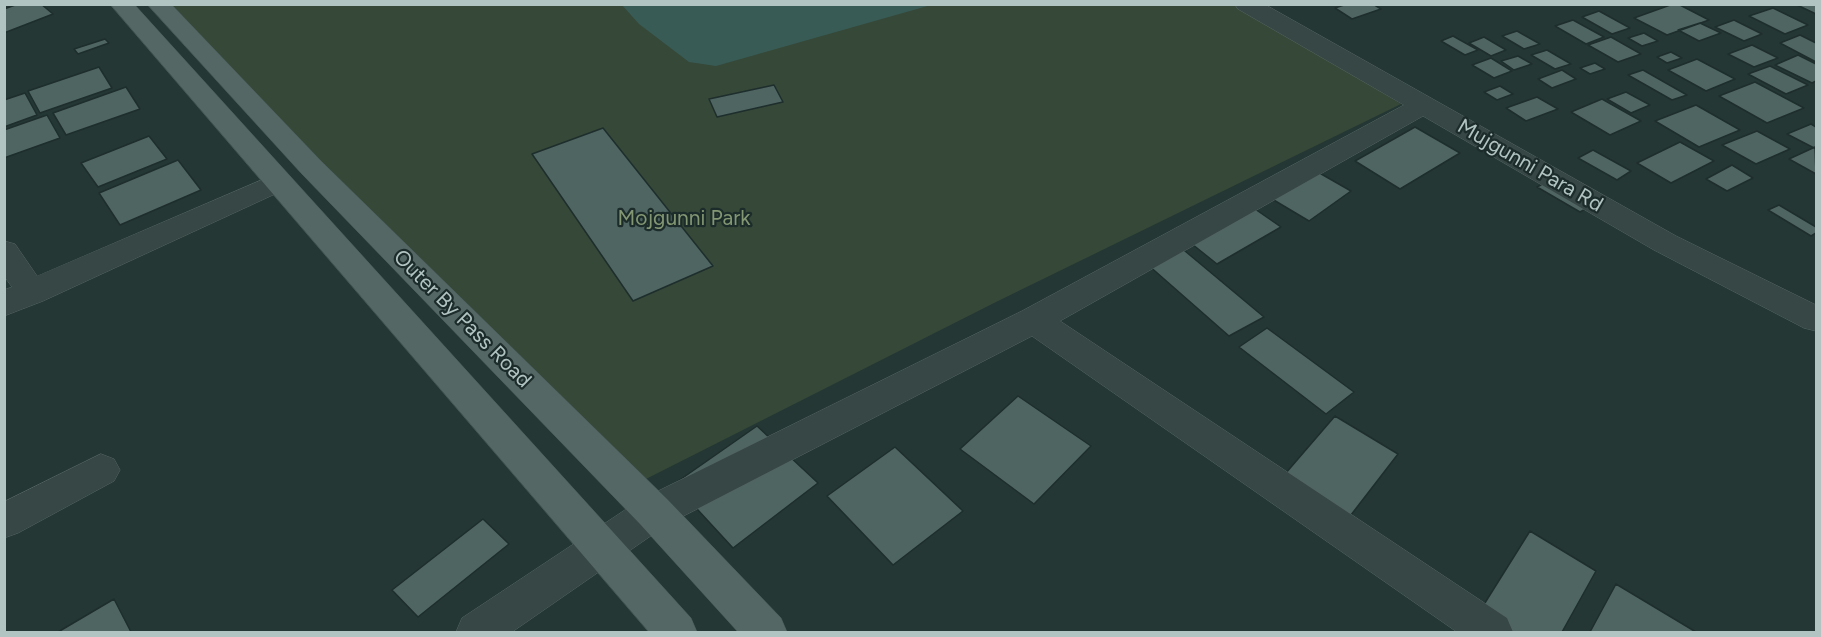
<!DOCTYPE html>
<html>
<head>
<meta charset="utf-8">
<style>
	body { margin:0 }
	#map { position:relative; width:1821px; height:637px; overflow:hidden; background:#243734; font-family:Figtree,sans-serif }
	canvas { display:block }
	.frame { position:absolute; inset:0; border:6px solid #b2c4c2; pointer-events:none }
</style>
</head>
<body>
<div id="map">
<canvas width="1821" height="637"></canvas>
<div class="frame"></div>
</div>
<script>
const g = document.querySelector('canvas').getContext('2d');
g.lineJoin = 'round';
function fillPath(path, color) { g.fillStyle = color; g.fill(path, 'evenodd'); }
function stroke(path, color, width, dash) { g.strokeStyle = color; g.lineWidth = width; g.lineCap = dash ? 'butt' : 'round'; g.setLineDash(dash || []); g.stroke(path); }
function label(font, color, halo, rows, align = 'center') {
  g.font = font + ' Figtree,sans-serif'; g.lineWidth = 4.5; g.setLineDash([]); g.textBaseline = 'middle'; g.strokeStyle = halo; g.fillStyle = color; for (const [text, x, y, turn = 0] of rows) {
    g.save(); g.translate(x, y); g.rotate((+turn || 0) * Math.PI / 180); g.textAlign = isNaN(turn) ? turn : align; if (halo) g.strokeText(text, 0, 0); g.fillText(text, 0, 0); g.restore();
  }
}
fillPath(new Path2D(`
	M167,5H1240L1401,104L996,302L644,480L320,164Z`), '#364838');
fillPath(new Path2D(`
	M622,5H931L716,66L689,62L639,24Z`), '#385b56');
const building = new Path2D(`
	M18,4H41L53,14L4,33V9Z
	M1347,4H1373L1381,9L1352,19L1335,8Z
	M1673,4H1678L1709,20L1667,35L1634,18Z
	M1816,4V14L1797,5L1798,4Z
	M1773,8L1808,25L1785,34L1749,16Z
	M1599,11L1630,28L1612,34L1582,17Z
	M1573,20L1604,37L1586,44L1555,26Z
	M1734,20L1762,34L1744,41L1715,27Z
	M1700,23L1721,33L1699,41L1678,30Z
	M1517,31L1540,44L1524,49L1502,36Z
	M1644,33L1658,41L1642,46L1628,38Z
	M1800,35L1816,43V62L1780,43Z
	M1453,36L1478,50L1465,55L1441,41Z
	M1484,37L1506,50L1491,56L1469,43Z
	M1611,37L1641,54L1618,62L1588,45Z
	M105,39L109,43L78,54L74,49Z
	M1752,45L1778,58L1754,67L1728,54Z
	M1547,50L1571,64L1555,69L1531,55Z
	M1671,52L1682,58L1667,63L1657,57Z
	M1798,55L1816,64V81L1812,83L1775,65Z
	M1518,56L1532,64L1514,70L1501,61Z
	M1491,58L1512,71L1494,78L1472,65Z
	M1697,59L1735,79L1706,91L1668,70Z
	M1595,63L1605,69L1590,74L1580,68Z
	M1770,66L1808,85L1786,94L1748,74Z
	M99,67L112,88L40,113L28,91Z
	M1562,70L1576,79L1552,88L1538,79Z
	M1643,70L1687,95L1672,100L1628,75Z
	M1755,82L1804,108L1767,123L1719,96Z
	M774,85L783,102L717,117L709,99Z
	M1500,86L1513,94L1497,100L1484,92Z
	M126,87L140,109L66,135L53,113Z
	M1626,92L1650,105L1631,113L1607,99Z
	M25,93L37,115L4,127V100Z
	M1537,97L1558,109L1526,121L1506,108Z
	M1602,99L1641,121L1610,135L1571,112Z
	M1696,105L1740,130L1699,147L1655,121Z
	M47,115L60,138L4,158V130Z
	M1811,124L1816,127V149L1787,134Z
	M1415,127L1460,153L1400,189L1355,161Z
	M603,128L713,266L633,301L532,154Z
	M1757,131L1790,149L1756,164L1722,145Z
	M149,136L167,159L98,187L81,163Z
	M1680,142L1714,161L1671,183L1637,163Z
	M1815,147L1816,174L1789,159Z
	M1593,150L1631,171L1617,180L1578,158Z
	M178,160L201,190L120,225L99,193Z
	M1732,165L1753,178L1727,191L1706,179Z
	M1309,167L1351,191L1309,221L1267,196Z
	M1548,181L1591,206L1580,212L1537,187Z
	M1779,205L1816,227V233L1811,236L1768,210Z
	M1255,209L1281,227L1217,264L1192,244Z
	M1173,241L1264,317L1229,336L1139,257Z
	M1267,328L1354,392L1326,414L1239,347Z
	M1018,396L1091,446L1034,504L960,449Z
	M1335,416L1398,454L1344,524L1279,481Z
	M757,426L818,483L733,548L674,484Z
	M895,447L963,511L893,565L827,496Z
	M483,519L509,544L418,617L392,590Z
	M1530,531L1596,571L1562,632H1471L1468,630Z
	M1616,584L1696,632H1590Z
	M114,599L131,632H58Z`);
fillPath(building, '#4f6562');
stroke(building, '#1e2e2c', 1.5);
const street = new Path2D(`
	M1235,4H1264L1676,236L1816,305V331L1804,328L1654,250L1423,116L1060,321L1507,618L1513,632H1457L1032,336L668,524L512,632H456L462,618L640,500L1022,311L1404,105L1238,9Z
	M278,173L288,176L292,182L288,188L43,301L4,316V290L12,287L4,276V241L15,244L37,276Z
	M101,454L114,459L120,470L114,481L18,533L4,538V502Z`);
const primary = new Path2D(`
	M110,4H134L691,618L697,632H649Z
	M147,4H171L321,161L668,500L781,618L787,632H738L640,524L301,173Z`);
stroke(street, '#556563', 1);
stroke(primary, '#435452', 1);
fillPath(street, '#374745');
fillPath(primary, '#556765');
label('21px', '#b2c4c2', '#1c2c2a', [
	["Mujgunni Para Rd",1530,166,30],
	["Outer By Pass Road",462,319,45]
]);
label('21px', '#849773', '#1c2c2a', [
	["Mojgunni Park",684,219]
]);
</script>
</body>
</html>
